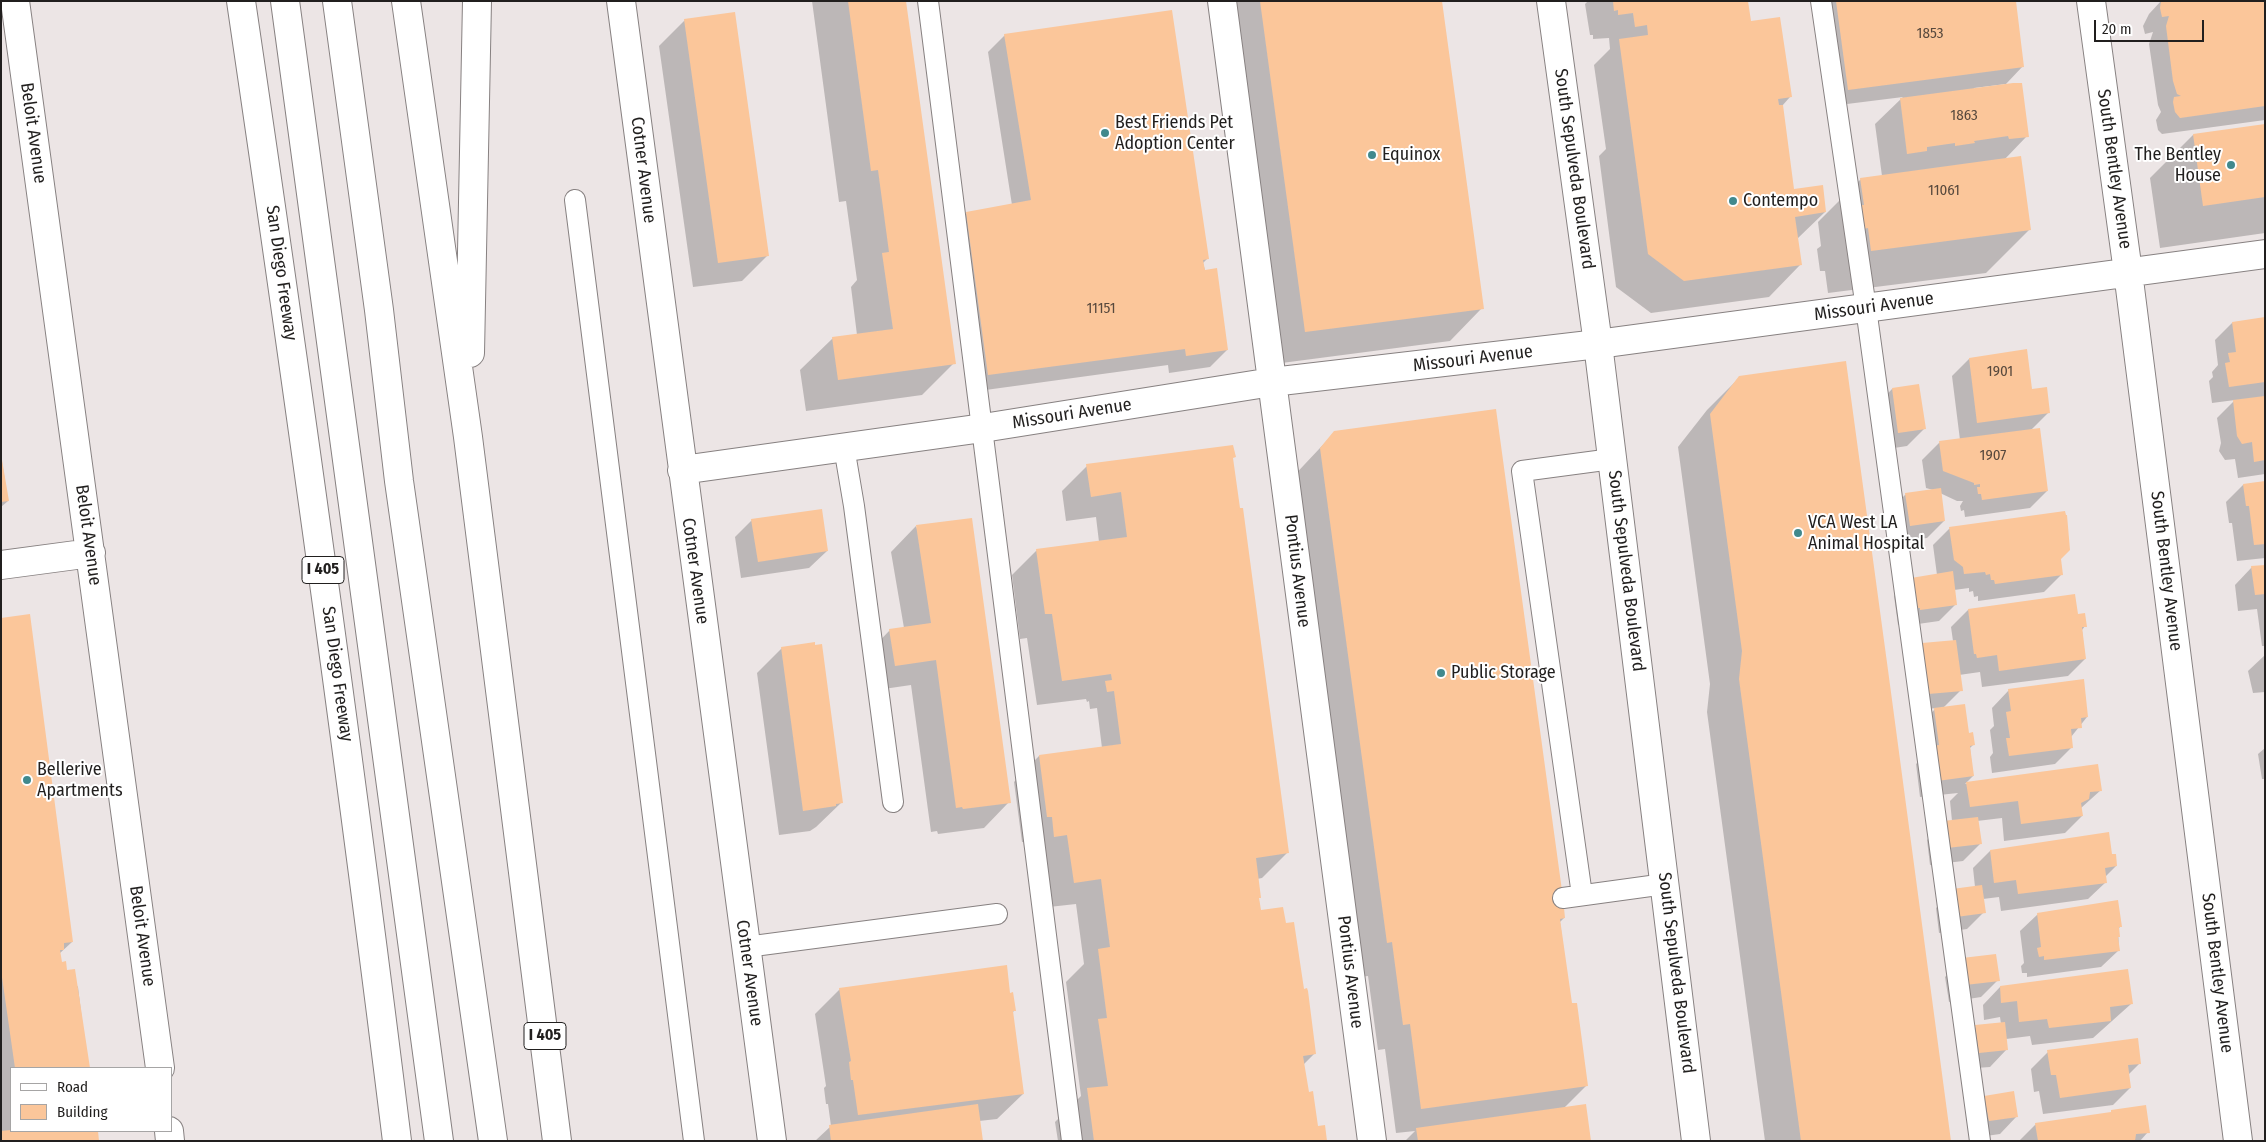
<!DOCTYPE html>
<html>
<head>
<meta charset="utf-8">
<style>
	body { margin:0 }
	#map { position:relative; width:2266px; height:1142px; overflow:hidden; background:#ece5e5; font-family:"Fira Sans Condensed",sans-serif }
	canvas { display:block }
	.frame { position:absolute; inset:0; border:2px solid #211f1e; pointer-events:none }
	.legend { position:absolute; left:10px; top:1067px; width:162px; height:65px; box-sizing:border-box; background:#fff; border:1px solid #a6a5a5; margin:0; padding:6px 9px; list-style:none; font-size:15px; color:#211f1e }
	.legend li { display:flex; align-items:center; gap:10px; height:25px }
	.legend b { width:25px; border:1px solid #a6a5a5 }
	.scale { position:absolute; left:2094px; top:20px; width:110px; height:22px; box-sizing:border-box; border:2px solid #211f1e; border-top:0; padding-left:6px; font-size:15px; line-height:18px; white-space:nowrap; color:#211f1e; -webkit-text-stroke:4px #fff; paint-order:stroke }
</style>
</head>
<body>
<div id="map">
<canvas width="2266" height="1142"></canvas>
<div class="frame"></div>
<ul class="legend">
<li><b style="height:6px;background:#fff"></b>Road</li>
<li><b style="height:14px;background:#fbc69a"></b>Building</li>
</ul>
<div class="scale">20 m</div>
</div>
<script>
const g = document.querySelector('canvas').getContext('2d');
g.lineJoin = 'round';
function fillPath(path, color) { g.fillStyle = color; g.fill(path, 'evenodd'); }
function stroke(path, color, width, dash) { g.strokeStyle = color; g.lineWidth = width; g.lineCap = dash ? 'butt' : 'round'; g.setLineDash(dash || []); g.stroke(path); }
function label(font, color, halo, rows, align = 'center') {
  g.font = font + ' "Fira Sans Condensed",sans-serif'; g.lineWidth = 4; g.setLineDash([]); g.textBaseline = 'middle'; g.strokeStyle = halo; g.fillStyle = color; for (const [text, x, y, turn = 0] of rows) {
    g.save(); g.translate(x, y); g.rotate((+turn || 0) * Math.PI / 180); g.textAlign = isNaN(turn) ? turn : align; if (halo) g.strokeText(text, 0, 0); g.fillText(text, 0, 0); g.restore();
  }
}
fillPath(new Path2D(`
	M812,1H905L954,363L922,395L806,411L800,370L833,338L857,335L851,287L857,280L846,201L839,202Z
	M1224,1H1441L1482,308L1450,341L1274,364Z
	M1588,1H1747L1750,23L1790,97L1782,106L1793,191L1825,212L1797,239L1801,264L1769,297L1651,313L1616,287L1599,156L1606,149L1594,65L1610,49L1609,38L1593,39V35H1590L1585,4Z
	M1817,1H2014L2023,66L2006,84L1974,88V90L2027,136L2004,160L2029,230L1986,273L1828,293L1825,271H1820L1817,249L1821,246L1818,222L1861,179L1882,176L1875,124L1903,97L1831,106Z
	M2161,1H2265V120L2162,134L2158,130L2156,120L2161,112L2158,105L2149,44L2153,32L2145,34L2143,26L2149,14Z
	M685,20L767,256L742,281L693,287L659,46Z
	M1005,35L1208,258L1203,263L1227,350L1210,367L1169,373L1168,365L971,392L949,231L967,213L1012,205L988,52Z
	M2265,126V233L2160,248L2150,178L2193,135Z
	M2265,318V474L2238,478L2235,459L2225,460L2219,451L2221,443L2217,418L2235,400L2212,403L2209,381L2213,377L2212,372L2218,365L2215,340L2232,323Z
	M1969,359L2031,391L2049,412L2031,430L2047,491L2030,508L1965,517L1964,510L1961,511L1960,506L1963,501H1957L1940,493L1944,521L1927,538L1893,542L1889,511L1906,494L1933,490L1926,488L1922,460L1940,442L1960,440L1952,376Z
	M1740,377L1950,1141H1765L1707,712L1710,684L1678,447L1707,410Z
	M1918,385L1924,429L1907,446L1881,450L1875,407L1892,389Z
	M1335,432L1564,918L1560,922L1571,1005L1587,1085L1563,1109L1589,1141H1405L1415,1131L1396,1133L1385,1049L1378,1050L1368,976L1360,977L1289,481Z
	M1,455L8,501L1,507Z
	M1232,459L1287,853L1262,878L1257,879L1260,911L1303,990L1315,1053L1303,1065L1308,1093L1317,1127L1326,1141H1058L1055,1122L1081,1096L1066,982L1084,964L1076,904L1049,907L1027,842H1022L1014,782L1039,756L1102,748L1097,708L1090,709L1089,701L1087,702L1086,699L1037,705L1027,638L1020,639L1012,575L1037,550L1099,542L1096,517L1066,521L1062,491L1087,466Z
	M2265,482V558L2237,561L2232,523H2229L2226,502L2243,485Z
	M752,520L827,551L809,568L741,578L735,537Z
	M916,526L1009,802L984,828L938,834L937,831L931,832L911,685L870,691L865,656L890,630L904,628L891,552Z
	M1950,528L2059,559L2061,575L2044,592L1978,601V596L1974,597L1973,591L1969,592V588L1954,590L1956,604L1939,621L1904,626L1903,624L1898,625L1894,596L1911,579L1937,575L1933,545Z
	M2265,566V646H2262L2257,609L2238,611L2235,585L2252,567Z
	M1968,610L2077,615L2085,626L2082,630L2085,659L2068,676L1982,687L1980,672L1959,675L1961,690L1943,708L1968,734L1974,744L1970,748L1973,776L1965,784L2097,765L2101,790L2081,808L2082,816L2065,833L2004,841L2002,818L1977,821L1980,844L1963,861L1930,865L1927,840L1944,823L1952,821L1950,801L1958,793L1920,797L1916,764L1922,758L1918,727L1936,708L1911,711L1905,662L1922,644L1953,641L1951,627Z
	M1,619L72,942L59,954L60,963L78,987L88,1068H11V1131H97L98,1141H1Z
	M782,648L842,802L816,827L810,831L779,835L757,673Z
	M2265,655V692L2253,693L2248,671Z
	M2009,690L2087,717L2071,737L2072,747L2055,764L1992,773L1990,757L1993,753L1990,730L1994,726L1992,708Z
	M2265,748V779H2262L2258,754Z
	M1990,851L2111,856L2116,866L2105,877L2106,882L2088,899L2001,911L1999,897L1983,899L1984,912L1967,929L1939,933L1936,908L1953,891L1975,887L1973,868Z
	M2038,914L2121,926L2118,929L2119,950L2101,967L2027,977V973H2022L2021,966L2024,963L2020,931Z
	M1962,960L1998,980L1981,997L1949,1002L1945,977Z
	M2000,987L2131,1004L2093,1038L2032,1045L2030,1036L2006,1039L2007,1049L1990,1067L1962,1069L1959,1044L1976,1027L2001,1024L2000,1017L1984,1020L1983,1005Z
	M840,989L1009,994L1014,1011L1012,1013L1023,1094L997,1119L979,1121L982,1141H815L831,1126L828,1104H826L824,1088L826,1086L815,1014Z
	M2048,1052L2140,1063L2128,1075L2130,1088L2113,1105L2043,1114L2039,1091L2034,1092L2031,1069Z
	M1985,1097L2017,1116L2000,1134L1972,1138L1968,1114Z
	M2036,1124L2148,1132L2140,1141H2019Z`), '#0003');
fillPath(new Path2D(`
	M848,1H906L956,364L838,380L832,337L893,329L882,253L889,252L878,170L871,171Z
	M1260,1H1442L1484,309L1305,332Z
	M1613,1H1748L1751,21L1780,17L1792,97L1778,99L1779,105H1783L1794,189L1823,185L1826,212L1795,217L1802,265L1684,281L1648,254L1619,39L1648,35L1647,25L1635,27L1633,13L1618,15V10L1614,11Z
	M1836,1H2016L2024,67L1848,90Z
	M2161,1H2265V106L2180,118L2175,112L2173,102L2174,97L2181,96L2177,94L2173,81L2166,26L2169,16L2162,17L2160,8Z
	M1172,10L1209,259L1203,260L1205,270L1217,268L1228,350L1186,356L1185,349L988,375L966,212L1031,200L1004,34Z
	M735,12L769,256L718,263L684,19Z
	M2013,83H2022L2029,137L2009,139L2008,136L1974,141L1975,143L1955,146V143L1927,147V151L1907,154L1900,98Z
	M2265,124V197L2203,206L2193,134Z
	M2021,156L2031,230L1871,251L1868,228L1863,229L1860,205H1864L1860,178Z
	M2265,317V382L2229,387L2225,363L2230,362L2228,353L2236,352L2232,322Z
	M2027,349L2032,389L2047,387L2050,413L1977,423L1969,358Z
	M1846,361L1888,670L1951,1141H1801L1739,679L1742,651L1710,414L1739,376Z
	M1919,384L1926,429L1898,433L1892,388Z
	M2265,396V460L2254,462L2252,442L2242,444L2237,436L2233,400Z
	M1496,409L1563,898L1565,918L1560,919L1572,1003H1577L1588,1086L1421,1109L1410,1024L1403,1025L1392,942L1387,943L1320,448L1334,431Z
	M2040,428L2048,491L1982,500L1981,494H1978L1977,487H1980V484L1974,485V483L1943,471L1939,441Z
	M1233,445L1236,457L1233,458L1240,508H1243L1289,853L1256,858L1261,898H1259L1261,910L1283,907L1286,923L1294,922L1304,989L1307,988L1308,991L1316,1054L1303,1056L1309,1092L1313,1091L1318,1126L1325,1125L1327,1141H1094L1087,1088L1108,1086L1098,1019L1107,1018L1098,949L1110,947L1101,879L1074,883L1067,835L1054,837L1052,817H1047L1039,755L1121,744L1114,691L1107,692L1105,681L1112,680L1111,674L1062,681L1052,614H1045L1036,549L1127,537L1121,492L1091,497L1086,464Z
	M1,454L9,501L1,502Z
	M2265,481V544L2254,545L2249,506H2246L2243,484Z
	M1941,488L1945,521L1910,526L1905,493Z
	M822,509L828,551L758,562L751,519Z
	M2065,511L2066,515H2067L2070,550L2061,559L2063,575L1995,584L1994,580H1991L1990,574L1986,575L1985,572L1964,574L1963,567L1954,560L1949,527Z
	M972,518L1011,803L963,809L962,807L956,808L936,660L895,666L889,629L931,623L916,525Z
	M2265,565V594L2255,595L2251,566Z
	M1953,571L1957,605L1920,610V608H1915L1911,578Z
	M2075,594L2078,614L2085,613L2087,627H2082L2086,659L1999,671L1997,655L1977,658L1976,654H1974L1968,609Z
	M30,614L73,942L64,943V950H60L62,962L66,961L67,970L75,969L90,1068H15L1,970V618Z
	M1956,640L1963,691L1928,694L1922,643Z
	M815,642V645L822,644L843,803L836,804V806L803,811L781,647Z
	M2084,679L2088,717L2081,718L2082,728L2071,729L2073,748L2009,756L2006,738H2010L2006,712L2011,711L2008,689Z
	M1965,704L1969,733L1973,732L1975,745L1970,746L1974,776L1937,781L1933,746L1939,745L1934,708Z
	M2098,764L2102,791L2090,792L2089,799L2081,803L2083,816L2021,824L2018,801L1970,807L1966,782Z
	M1978,817L1982,844L1947,848L1943,821Z
	M2109,832L2112,854H2116L2117,866L2105,868L2107,883L2018,894L2016,880L1994,883L1990,850Z
	M1982,885L1986,913L1956,917L1952,889Z
	M2118,900L2122,927H2119L2120,937H2118L2120,951L2044,960V956L2039,957L2037,948L2041,947L2037,913Z
	M1996,954L2000,981L1965,985L1962,958Z
	M1007,965L1010,993L1013,992L1016,1011H1013L1024,1094L858,1115L853,1080H851L849,1062L851,1061L839,988Z
	M2128,969L2133,1004L2110,1007L2111,1021L2049,1028L2047,1019L2019,1022L2017,1001L2001,1003L2000,986Z
	M2005,1022L2008,1050L1979,1053L1975,1025Z
	M2138,1038L2141,1064L2128,1065L2131,1088L2060,1098L2056,1075H2051L2047,1050Z
	M2014,1091L2018,1117L1989,1121L1984,1096Z
	M978,1104L983,1141H831L829,1125Z
	M1586,1104L1591,1141H1418L1416,1128Z
	M2146,1105L2150,1133L2136,1134L2135,1141H2038L2035,1123L2111,1112V1110Z
	M11,1130L98,1131L99,1141H1V1131Z`), '#fbc69a');
const service = new Path2D(`
	M928,1L1072,1141
	M1821,1L1866,308L1980,1141
	M575,200L694,1141
	M844,447L854,506L893,802
	M1582,895L1522,471L1612,459
	M1563,898L1665,884
	M746,947L997,914`);
const minor = new Path2D(`
	M15,1L160,1068
	M621,1L772,1141
	M1222,1L1372,1141
	M2091,1L2128,272L2238,1141
	M682,470L983,428L1272,382L1598,344L2265,254
	M1,565L91,553
	M169,1131L170,1141`);
const secondary = new Path2D(`
	M1551,1L1598,344L1696,1141`);
const motorway = new Path2D(`
	M241,1C297,381 350,760 397,1141
	M285,1L439,1141
	M337,1L379,310L399,481L493,1141
	M406,1L468,437L557,1141
	M470,353L477,1`);
stroke(service, '#878181', 22);
stroke(minor, '#878181', 30);
stroke(secondary, '#878181', 30);
stroke(motorway, '#878181', 30);
stroke(service, '#fff', 20);
stroke(minor, '#fff', 28);
stroke(secondary, '#fff', 28);
stroke(motorway, '#fff', 28);
for (const [x, y, r, color] of [
	[1105,133,5,"#41898d"],
	[1372,155,5,"#41898d"],
	[2231,165,5,"#41898d"],
	[1733,201,5,"#41898d"],
	[1798,533,5,"#41898d"],
	[1441,673,5,"#41898d"],
	[27,780,5,"#41898d"]
]) { const dot = new Path2D(); dot.arc(x, y, r, 0, 2 * Math.PI); g.fillStyle = color; g.fill(dot); stroke(dot, '#fff', 2); }
label('15px', '#58493d', null, [
	["1853",1930,34],
	["1863",1964,116],
	["11061",1944,191],
	["11151",1101,309],
	["1901",2000,372],
	["1907",1993,456]
]);
for (const [x, y, w] of [
	[323,570,42],
	[545,1036,42]
]) { const box = new Path2D(); box.roundRect(x - w / 2, y - 13.5, w, 27, 4); g.fillStyle = '#fff'; g.fill(box); stroke(box, '#211f1e', 1); }
label('bold 16px', '#211f1e', null, [
	["I 405",323,570],
	["I 405",545,1036]
]);
label('18px', '#211f1e', '#fff', [
	["Best Friends Pet",1115,123],
	["Adoption Center",1115,144],
	["Equinox",1382,155],
	["The Bentley",2221,155,"right"],
	["House",2221,176,"right"],
	["Contempo",1743,201],
	["VCA West LA",1808,523],
	["Animal Hospital",1808,544],
	["Public Storage",1451,673],
	["Bellerive",37,770],
	["Apartments",37,791]
], 'left');
label('18px', '#211f1e', '#fff', [
	["Beloit Avenue",33,133,82],
	["South Sepulveda Boulevard",1574,169,82],
	["South Bentley Avenue",2114,169,82],
	["Cotner Avenue",643,170,83],
	["San Diego Freeway",281,273,82],
	["Missouri Avenue",1874,307,-8],
	["Missouri Avenue",1473,359,-7],
	["Missouri Avenue",1072,414,-9],
	["Beloit Avenue",88,535,82],
	["Cotner Avenue",695,571,82],
	["Pontius Avenue",1297,571,83],
	["South Sepulveda Boulevard",1626,571,83],
	["South Bentley Avenue",2166,571,83],
	["San Diego Freeway",337,674,82],
	["Beloit Avenue",142,936,82],
	["Pontius Avenue",1350,972,83],
	["Cotner Avenue",749,973,82],
	["South Sepulveda Boulevard",1676,973,83],
	["South Bentley Avenue",2217,973,83]
]);
</script>
</body>
</html>
